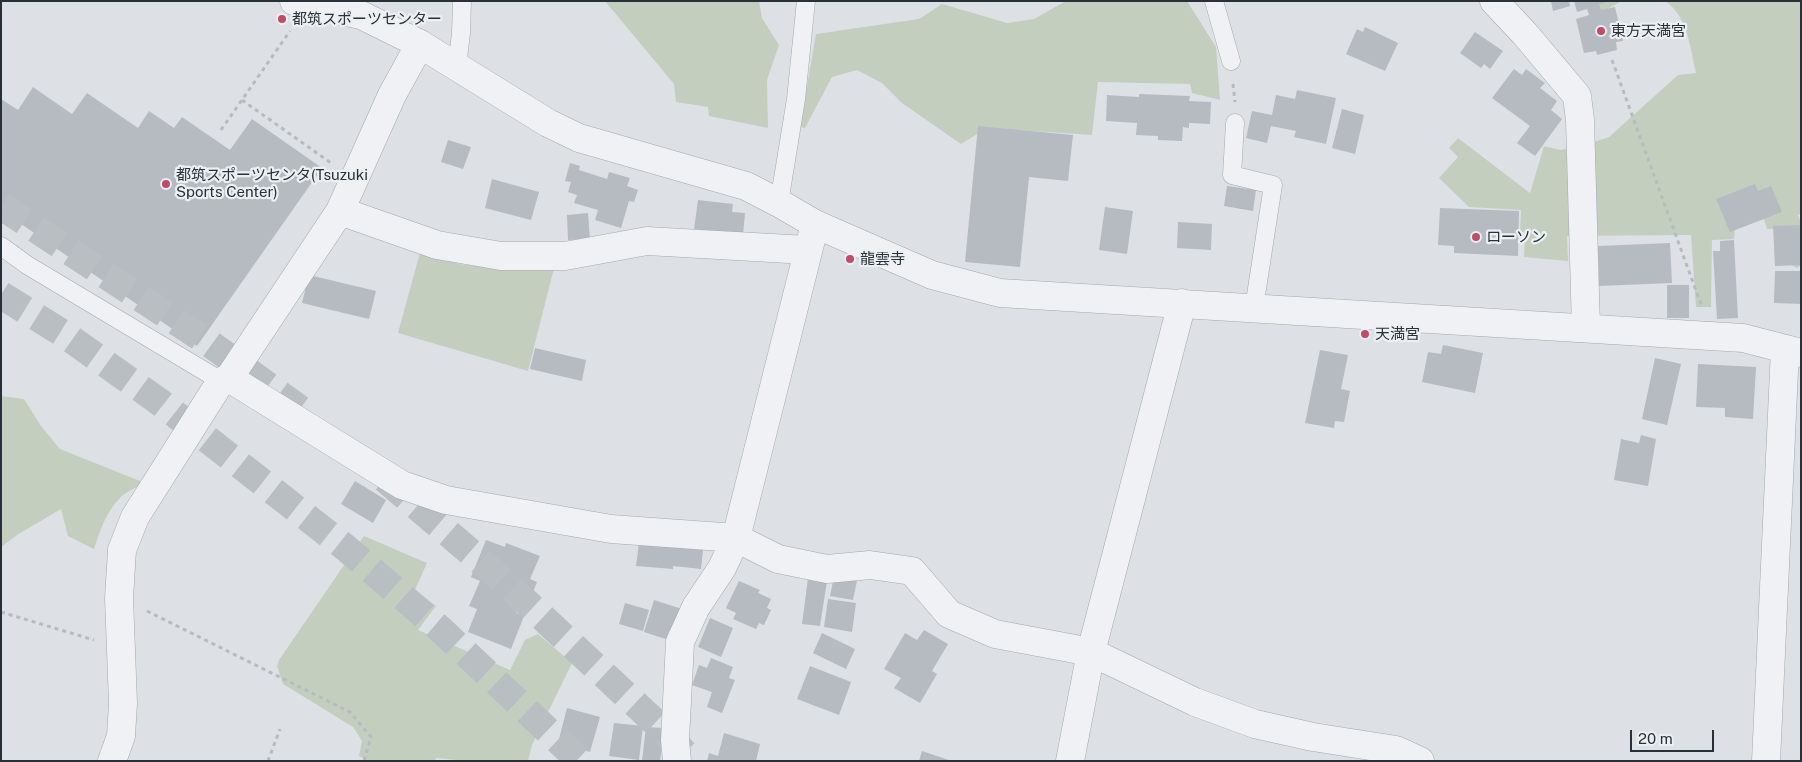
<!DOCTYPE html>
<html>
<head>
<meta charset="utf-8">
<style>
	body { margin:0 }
	#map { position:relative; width:1802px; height:762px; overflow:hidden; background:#dde1e5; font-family:"Public Sans",sans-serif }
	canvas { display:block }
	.frame { position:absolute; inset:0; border:2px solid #28303a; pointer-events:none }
	.scale { position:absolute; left:1630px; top:730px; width:84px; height:22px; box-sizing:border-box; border:2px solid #28303a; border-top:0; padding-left:6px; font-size:15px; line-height:18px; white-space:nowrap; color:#28303a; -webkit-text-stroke:4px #ecf0f3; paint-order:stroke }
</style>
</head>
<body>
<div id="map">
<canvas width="1802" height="762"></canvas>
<div class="frame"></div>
<div class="scale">20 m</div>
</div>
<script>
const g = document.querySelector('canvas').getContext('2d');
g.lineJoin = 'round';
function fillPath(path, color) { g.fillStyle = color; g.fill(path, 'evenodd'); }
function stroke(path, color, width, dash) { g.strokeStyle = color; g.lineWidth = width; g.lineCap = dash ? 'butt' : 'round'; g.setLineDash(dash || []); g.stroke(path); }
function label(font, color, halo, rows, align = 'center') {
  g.font = font + ' "Public Sans","Noto Sans JP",sans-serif'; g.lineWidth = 4.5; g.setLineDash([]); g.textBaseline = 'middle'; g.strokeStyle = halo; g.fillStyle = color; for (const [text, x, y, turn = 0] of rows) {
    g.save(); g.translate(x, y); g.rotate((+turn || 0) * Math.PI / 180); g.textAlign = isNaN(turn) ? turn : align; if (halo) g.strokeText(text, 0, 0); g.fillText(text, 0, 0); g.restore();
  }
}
fillPath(new Path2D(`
	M605,1H759L762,18L779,45L767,80L768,128L709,116L708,107L676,102L674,84Z
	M1066,1H1187L1216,47L1220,100L1192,93L1190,84L1098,82L1092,135L987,128L961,144L902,103L882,83L857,70L832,77L805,128L800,127L816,34L919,19L942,4L1007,23L1034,19Z
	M1589,1H1622L1600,13Z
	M1665,1H1801V214L1798,215L1801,222V265L1797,268L1784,261L1779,229H1767L1764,219L1735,228L1734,239L1712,240L1711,307H1696L1691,235L1567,236L1568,261L1524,257L1525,231L1520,233L1521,210L1469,207L1439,178L1458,157L1449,148L1458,138L1530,193L1544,146L1560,150L1582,146L1609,137L1678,75L1696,73C1690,47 1688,17 1665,1Z
	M421,249L459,264L493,268H554L528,371L398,333Z
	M1,396L24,399L41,426L60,449L145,483C138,487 127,491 121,497C107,510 100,530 94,549L68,536L61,509L17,535L1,547Z
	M364,536L427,563L415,590L436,606L418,630L510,670L525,640L538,634L572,663L532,745L528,761H468L436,758L435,761H368L359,756L362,741L353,727L283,684L277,666L279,660Z`), '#c4cebf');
fillPath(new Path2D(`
	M1551,1H1569L1570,6L1553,11Z
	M1574,1H1604L1605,3L1599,4L1601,10L1615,7L1623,41L1616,42L1617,50L1597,55L1596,51L1584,53L1576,19L1589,15L1587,9L1577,12Z
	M1365,27L1398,43L1385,71L1346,54L1357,29L1363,32Z
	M1475,32L1503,51L1490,69L1484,64L1481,68L1460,53Z
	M1514,69L1522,75L1526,69L1545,83L1540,88L1557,101L1551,110L1562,119L1535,156L1517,143L1530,126L1492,98Z
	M33,87L72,114L87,93L138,128L149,111L174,128L182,117L230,150L252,119L322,168L197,346L1,210V99L18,110Z
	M1297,90L1336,98L1326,144L1294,137L1296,131L1271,126L1267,143L1246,138L1252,111L1272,115L1276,95L1295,99Z
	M1139,94L1190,96L1189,101L1211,102L1210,124L1189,123V128L1183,127L1182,141L1158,140V136L1136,135L1137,123L1106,121L1107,95L1139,97Z
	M1342,109L1364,115L1355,154L1332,148Z
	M978,126L1073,135L1068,181L1029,177L1020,267L965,262Z
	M448,140L471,147L463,169L441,162Z
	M570,163L580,166L579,170L607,179L609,172L630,178L627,186L638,190L634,202L629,201L621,228L595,220L598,210L574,203L577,195L568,192L571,182L565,181Z
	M492,179L539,192L531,220L485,208Z
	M1755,184L1758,191L1771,186L1782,212L1730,232L1716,199Z
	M1227,186L1256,190L1253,211L1224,206Z
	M698,200L733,204L732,212L745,213L743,235L694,229Z
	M1105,207L1133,211L1127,254L1099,250Z
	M1440,208L1519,211L1518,256L1454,253V246L1438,245Z
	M588,213L590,239L568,240L567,215Z
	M1178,222L1212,224L1211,250L1177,248Z
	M1800,225L1801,265L1775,266L1773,226Z
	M1734,240L1738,318L1717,319L1713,251H1720V241Z
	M1670,243L1672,283L1599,286L1598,246Z
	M1775,271H1801V304L1774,303Z
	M309,275L376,291L369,319L302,303Z
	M1667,285H1689V318H1667Z
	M1443,345L1483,353L1475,393L1422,382L1428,352L1441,354Z
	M535,348L586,360L582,381L530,369Z
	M1320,350L1348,355L1341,389L1350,391L1344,422L1335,421L1334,428L1305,423Z
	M1655,358L1681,364L1667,425L1642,419Z
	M1698,364L1756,367L1753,419L1725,417V408L1696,407Z
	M1641,435L1656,439L1648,486L1614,480L1621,439L1639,443Z
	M355,481L386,500L373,523L341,504Z
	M486,540L505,547L506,543L540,556L530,579L537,582L531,597L524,594L516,613L524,616L511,649L468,632L477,609L469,606L480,581L471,577Z
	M639,543L703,550L701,569L673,566V569L636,566Z
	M834,576L857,581L853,600L830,596Z
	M808,578L827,581L820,626L802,624Z
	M739,581L760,590L758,593L771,599L767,608L771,610L764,625L759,623L756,629L733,619L736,613L726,608Z
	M828,599L856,603L852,632L824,627Z
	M654,600L685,610L675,642L644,632Z
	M625,603L649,610L643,631L619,624Z
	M710,618L733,628L721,657L698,647Z
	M924,630L948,644L932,671L937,674L920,703L894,688L901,678L884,669L905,633L917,640Z
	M822,633L855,649L846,669L813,653Z
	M711,658L733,667L729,678L735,680L722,713L707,707L712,692L692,685L699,665L707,668Z
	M810,666L851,682L839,715L797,699Z
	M567,708L600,717L590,752L558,743Z
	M614,723L643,726L639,760L609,756Z
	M646,727L664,728L660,761H642Z
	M724,733L760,744L756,761H707L709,753L718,756Z
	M922,751L949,760V761H919Z`), '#b5bbc1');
stroke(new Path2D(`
	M1,206L209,343L300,409
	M1,295L64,334L161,403L346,548L440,629L580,761
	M385,479L498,576L657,724L692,761`), '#b9bec3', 28, [28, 14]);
const service = new Path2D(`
	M1214,1L1231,61
	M457,67L461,33L462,1
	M1235,123L1232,175L1273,185L1254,308
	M779,203L796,99L806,1
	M1,246L27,265L221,381`);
const minor = new Path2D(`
	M1494,1L1525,34L1577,96L1580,120L1586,328
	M340,211L437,245L501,256H565L647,241L807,250
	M229,378L402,485L446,500L611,529L736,538L778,559L827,569L870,565L912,571L949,614L995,634L1091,652L1195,702L1255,724L1313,737L1396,750L1420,761
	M112,761L121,736L123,703L119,598L122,550L135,517L221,381L229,378L340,211L392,95L420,44
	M677,761L675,740L680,642L696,607L722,568L736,538L815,224
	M1070,761L1091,652L1182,303`);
const tertiary = new Path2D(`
	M294,1L361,15L420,44L548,123L579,138L746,186L779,203L815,224L932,275L1000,293L1743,338L1801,353
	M1766,761L1785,349`);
stroke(service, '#a3a8ae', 19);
stroke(minor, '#a3a8ae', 29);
stroke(tertiary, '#a3a8ae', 29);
stroke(new Path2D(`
	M1612,60L1702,307
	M1233,84L1235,102
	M242,100L331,163
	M221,130L290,31
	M147,611L350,712L371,737L364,761
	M1,612L94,640
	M268,761L280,729`), '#b7bbc0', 3, [4, 4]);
stroke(service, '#eff1f4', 18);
stroke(minor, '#eff1f4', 28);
stroke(tertiary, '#eff1f4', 28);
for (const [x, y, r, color] of [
	[282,19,5,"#c04d68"],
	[1601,31,5,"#c04d68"],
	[166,184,5,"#c04d68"],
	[1476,237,5,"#c04d68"],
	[850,259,5,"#c04d68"],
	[1365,334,5,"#c04d68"]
]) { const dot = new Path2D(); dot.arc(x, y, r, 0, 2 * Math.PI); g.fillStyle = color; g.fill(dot); stroke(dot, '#ecf0f3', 2); }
label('15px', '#28303a', '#ecf0f3', [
	["都筑スポーツセンター",292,19],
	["東方天満宮",1611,31],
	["都筑スポーツセンタ(Tsuzuki",176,175],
	["Sports Center)",176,192],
	["ローソン",1486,237],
	["龍雲寺",860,259],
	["天満宮",1375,334]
], 'left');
</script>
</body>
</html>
